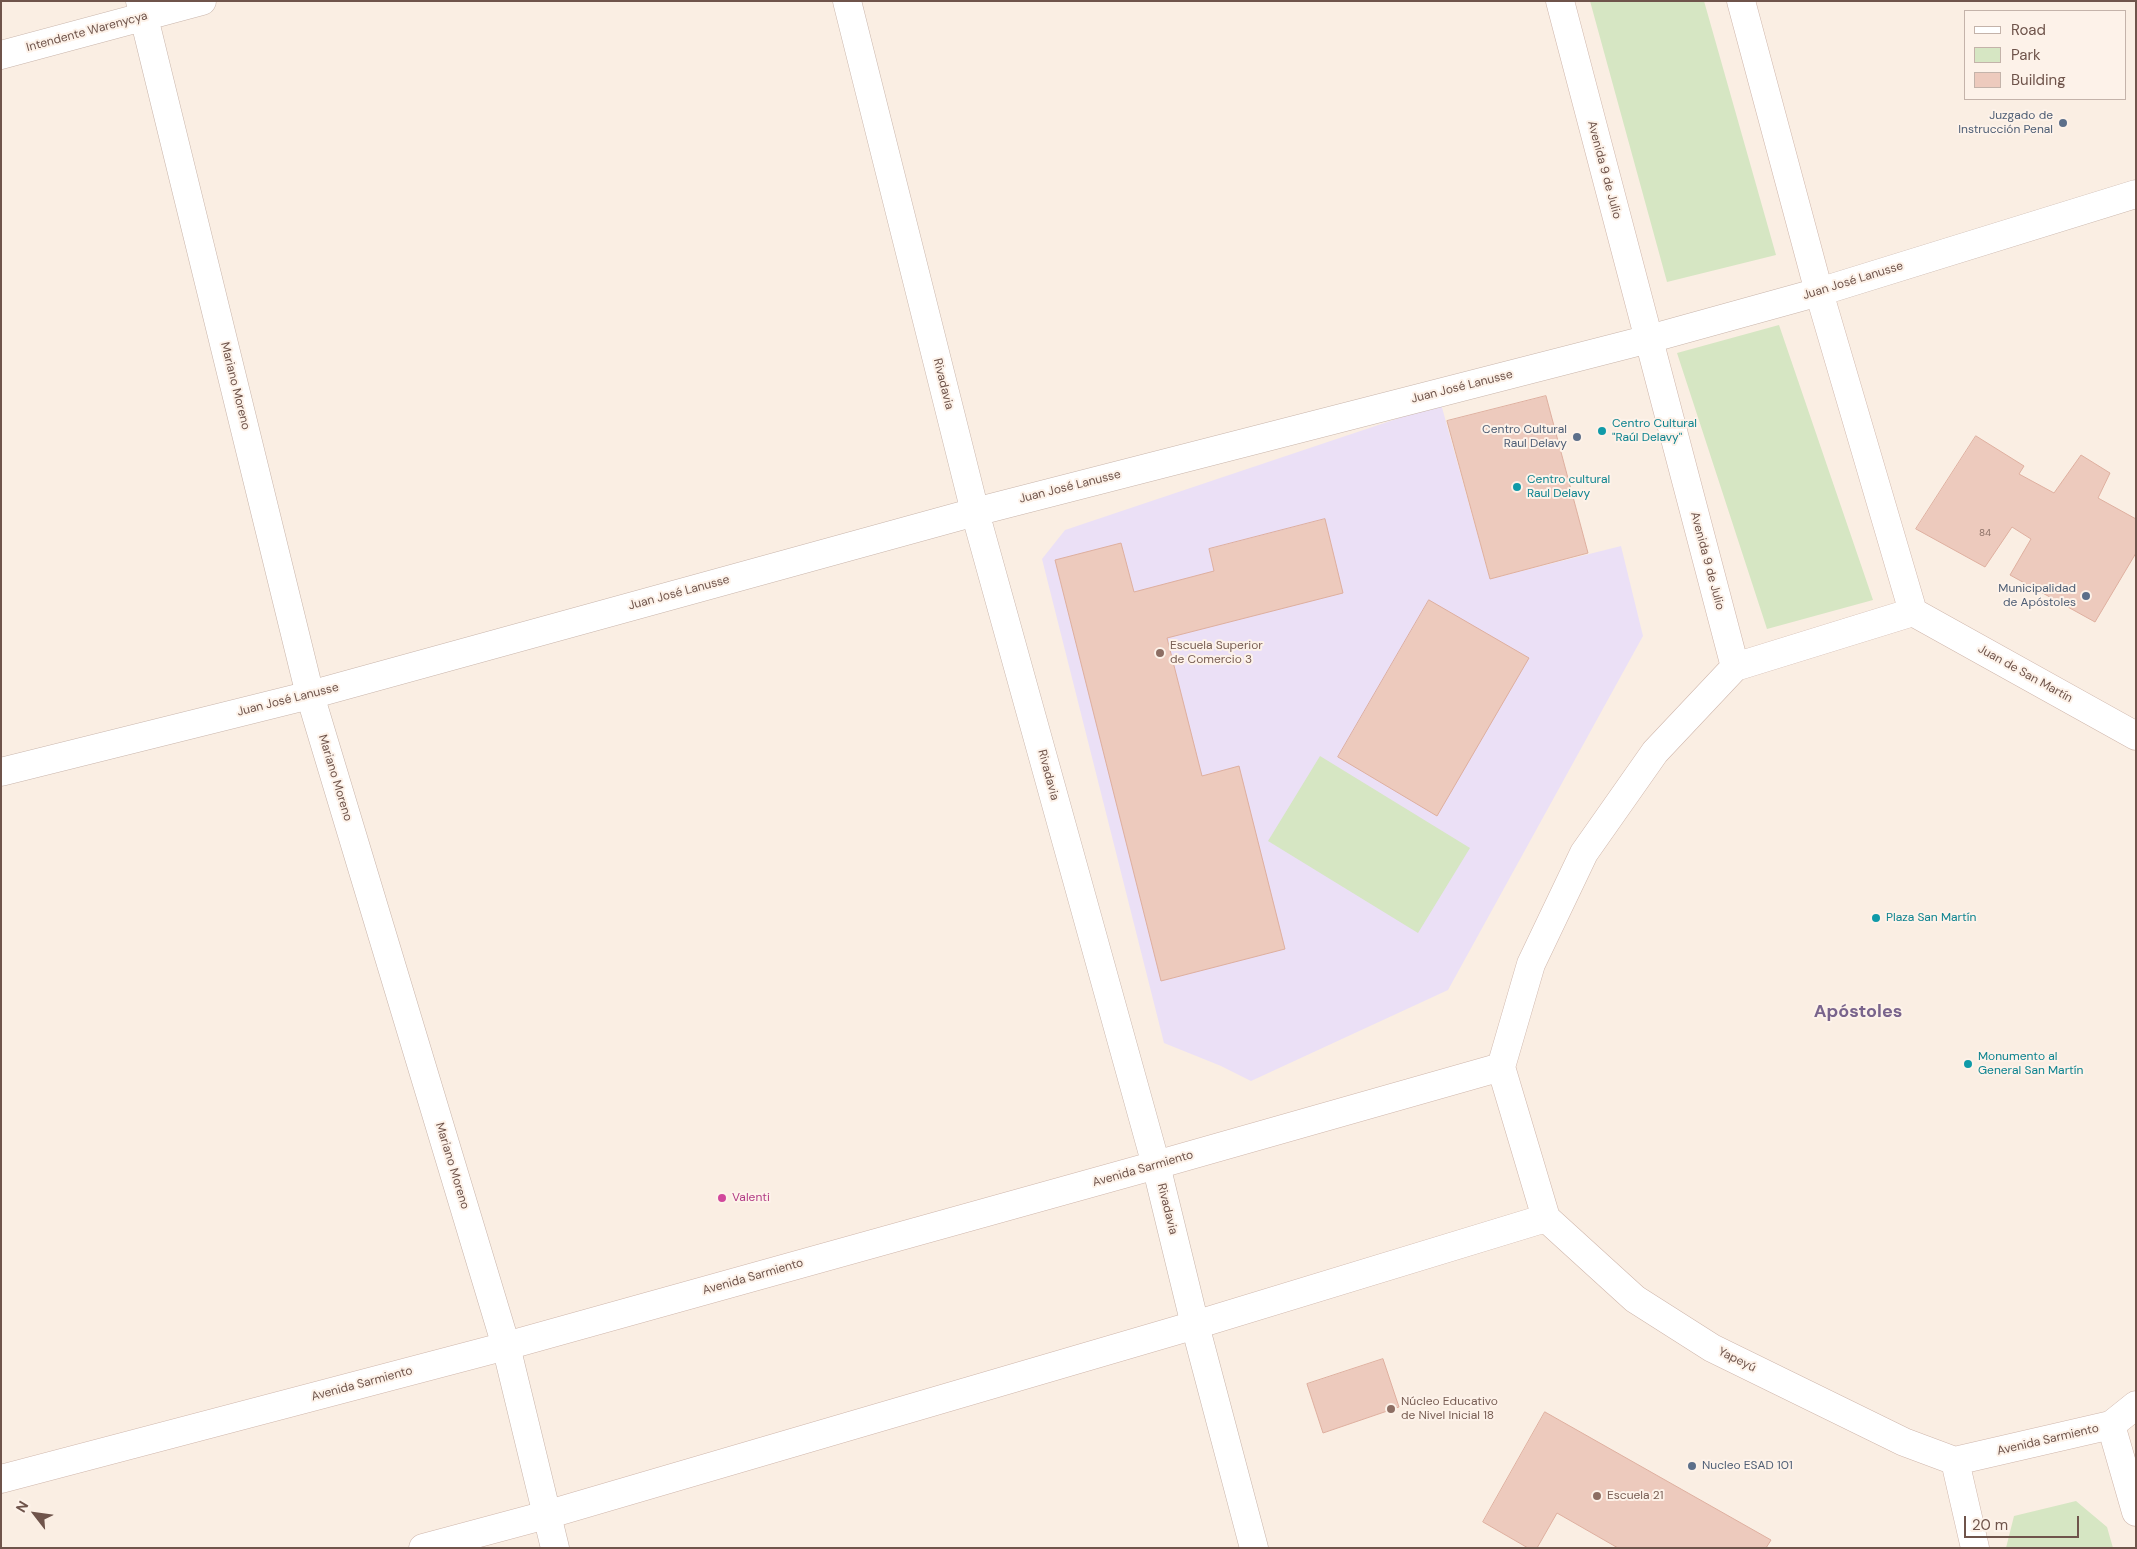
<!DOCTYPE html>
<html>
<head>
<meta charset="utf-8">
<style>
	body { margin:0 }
	#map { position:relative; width:2137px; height:1549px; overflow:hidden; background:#faeee3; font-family:"DM Sans",sans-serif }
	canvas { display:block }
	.frame { position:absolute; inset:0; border:2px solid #6f544b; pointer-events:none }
	.legend { position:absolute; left:1964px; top:10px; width:162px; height:90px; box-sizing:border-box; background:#fdf2e9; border:1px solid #c4b3aa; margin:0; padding:6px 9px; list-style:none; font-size:15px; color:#6f544b }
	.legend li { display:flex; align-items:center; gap:10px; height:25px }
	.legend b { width:25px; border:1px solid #c4b3aa }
	.north { position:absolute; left:10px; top:1489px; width:50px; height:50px; -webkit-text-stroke:4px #fdf2e9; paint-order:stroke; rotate:300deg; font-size:14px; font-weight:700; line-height:20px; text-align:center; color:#6f544b }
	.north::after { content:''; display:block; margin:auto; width:18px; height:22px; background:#6f544b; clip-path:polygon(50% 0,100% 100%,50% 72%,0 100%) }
	.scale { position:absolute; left:1964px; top:1516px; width:115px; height:22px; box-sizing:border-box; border:2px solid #6f544b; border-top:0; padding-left:6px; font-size:15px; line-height:18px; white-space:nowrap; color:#6f544b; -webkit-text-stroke:4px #fdf2e9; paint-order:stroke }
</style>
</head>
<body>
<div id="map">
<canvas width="2137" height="1549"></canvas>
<div class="frame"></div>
<ul class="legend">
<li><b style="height:6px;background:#fff"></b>Road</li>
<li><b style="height:14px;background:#d6e6c3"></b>Park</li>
<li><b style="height:14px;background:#edcabd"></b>Building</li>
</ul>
<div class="north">N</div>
<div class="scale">20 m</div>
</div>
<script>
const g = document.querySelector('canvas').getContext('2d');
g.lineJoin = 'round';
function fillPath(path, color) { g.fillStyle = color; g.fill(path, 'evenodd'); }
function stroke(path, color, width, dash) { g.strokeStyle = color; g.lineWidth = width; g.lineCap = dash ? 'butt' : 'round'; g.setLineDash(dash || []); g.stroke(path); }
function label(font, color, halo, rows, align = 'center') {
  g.font = font + ' "DM Sans",sans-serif'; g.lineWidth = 4; g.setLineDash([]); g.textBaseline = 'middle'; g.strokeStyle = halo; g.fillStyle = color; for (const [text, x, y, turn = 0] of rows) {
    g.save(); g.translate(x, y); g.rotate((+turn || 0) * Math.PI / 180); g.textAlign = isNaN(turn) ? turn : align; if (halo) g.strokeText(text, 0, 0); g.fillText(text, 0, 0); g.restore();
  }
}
fillPath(new Path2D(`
	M1441,404L1490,579L1621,546L1643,636L1448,990L1251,1081L1221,1066L1164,1043L1042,559L1065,530Z`), '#ebe0f6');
fillPath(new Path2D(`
	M1590,1H1704L1776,255L1667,282Z
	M1779,325L1873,600L1767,629L1677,353Z
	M1320,756L1470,848L1418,933L1268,841Z
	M2076,1501L2107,1527L2113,1548H2006L2014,1516Z`), '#d6e6c3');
const building = new Path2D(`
	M1546,396L1588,553L1490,579L1447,421Z
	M1976,436L2024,466L2019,474L2054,493L2081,455L2110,473L2098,498L2136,519V553L2095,622L2010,575L2031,539L2012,527L1985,567L1916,529Z
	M1325,519L1343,593L1167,638L1202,776L1239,766L1285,949L1161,981L1055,560L1121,543L1134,592L1214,571L1209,549Z
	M1429,600L1529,658L1437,816L1338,757Z
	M1383,1359L1399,1407L1323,1433L1307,1384Z
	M1545,1412L1771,1540L1766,1548H1618L1557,1513L1537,1548H1528L1483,1522Z`);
fillPath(building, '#edcabd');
stroke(building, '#deaf9f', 1);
const minor = new Path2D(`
	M140,1L310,695L506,1346L555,1548
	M847,1L975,512L1156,1165L1195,1325L1254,1548
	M1,55L202,1
	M1,772L310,695L975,512L1649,339L1819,292L2136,194`);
const secondary = new Path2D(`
	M1560,1L1735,667
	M1741,1L1819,292L1913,612
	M1913,612L2136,736
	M1501,1067L1531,964L1584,853L1655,752L1735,667L1913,612
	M1501,1067L1546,1218
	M1546,1218L1635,1299L1712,1348L1904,1442L1955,1461
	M2111,1425L2136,1512
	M1955,1461L2111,1425L2136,1405
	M1955,1461L1975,1548
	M1,1479L506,1346L1156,1165L1501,1067
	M423,1548L546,1515L1195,1325L1546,1218`);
stroke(minor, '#c9b5ab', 29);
stroke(secondary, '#cfb6ab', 29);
stroke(minor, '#fff', 28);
stroke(secondary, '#fff', 28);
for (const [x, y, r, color] of [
	[2063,123,5,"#5c6f8a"],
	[1602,431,5,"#0f9aa8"],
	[1577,437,5,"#5c6f8a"],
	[1517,487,5,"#0f9aa8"],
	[2086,596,5,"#5c6f8a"],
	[1160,653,5,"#8d6e63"],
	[1876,918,5,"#0f9aa8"],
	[1968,1064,5,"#0f9aa8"],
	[722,1198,5,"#d1479c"],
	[1391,1409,5,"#8d6e63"],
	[1692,1466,5,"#5c6f8a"],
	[1597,1496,5,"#8d6e63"]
]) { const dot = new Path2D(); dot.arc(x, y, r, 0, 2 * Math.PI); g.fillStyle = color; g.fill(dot); stroke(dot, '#fdf2e9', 2); }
label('10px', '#8e7268', null, [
	["84",1985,533]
]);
label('12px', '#6f544b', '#fdf2e9', [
	["Intendente Warenycya",87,32,-15],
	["Avenida 9 de Julio",1604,170,75],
	["Juan José Lanusse",1853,281,-17],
	["Rivadavia",943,384,76],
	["Mariano Moreno",235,386,76],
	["Juan José Lanusse",1462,387,-14],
	["Juan José Lanusse",1070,487,-14],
	["Avenida 9 de Julio",1707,561,75],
	["Juan José Lanusse",679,593,-15],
	["Juan de San Martín",2025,674,29],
	["Juan José Lanusse",288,700,-14],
	["Rivadavia",1048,775,75],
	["Mariano Moreno",335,778,73],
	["Mariano Moreno",452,1166,73],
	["Avenida Sarmiento",1143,1169,-16],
	["Rivadavia",1167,1209,76],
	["Avenida Sarmiento",753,1277,-16],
	["Yapeyú",1737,1360,26],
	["Avenida Sarmiento",362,1384,-15],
	["Avenida Sarmiento",2048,1440,-13]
]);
label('12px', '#4e5e75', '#fdf2e9', [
	["Juzgado de",2053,116],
	["Instrucción Penal",2053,130],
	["Centro Cultural",1567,430],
	["Raul Delavy",1567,444],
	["Municipalidad",2076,589],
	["de Apóstoles",2076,603],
	["Nucleo ESAD 101",1702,1466,"left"]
], 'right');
label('12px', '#0d838f', '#fdf2e9', [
	["Centro Cultural",1612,424],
	["\"Raúl Delavy\"",1612,438],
	["Centro cultural",1527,480],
	["Raul Delavy",1527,494],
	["Plaza San Martín",1886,918],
	["Monumento al",1978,1057],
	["General San Martín",1978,1071]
], 'left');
label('12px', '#785e54', '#fdf2e9', [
	["Escuela Superior",1170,646],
	["de Comercio 3",1170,660],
	["Núcleo Educativo",1401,1402],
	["de Nivel Inicial 18",1401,1416],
	["Escuela 21",1607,1496]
], 'left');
label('12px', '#b23c85', '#fdf2e9', [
	["Valenti",732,1198]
], 'left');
label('bold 18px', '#79648c', '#fdf2e9', [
	["Apóstoles",1858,1012]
]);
</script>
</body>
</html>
